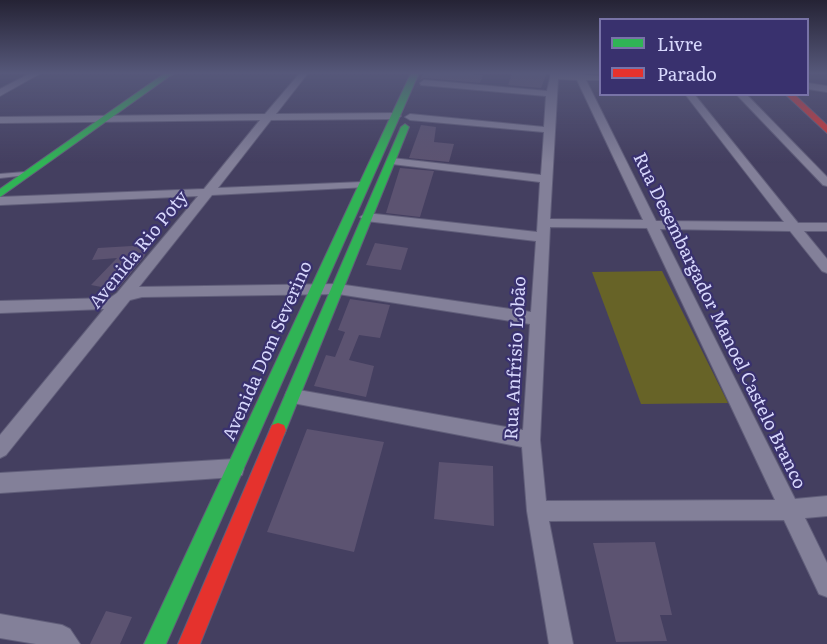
<!DOCTYPE html>
<html>
<head>
<meta charset="utf-8">
<style>
	body { margin:0 }
	#map { position:relative; width:827px; height:644px; overflow:hidden; background:#443f60; font-family:Literata,serif }
	canvas { display:block }
	.legend { position:absolute; left:599px; top:18px; width:210px; height:78px; box-sizing:border-box; background:#39316e; border:2px solid #7873a7; margin:0; padding:8px 10px; list-style:none; font-size:18px; color:#d7d7fc }
	.legend li { display:flex; align-items:center; gap:12px; height:30px }
	.legend b { width:30px; border:2px solid #7873a7 }
</style>
</head>
<body>
<div id="map">
<canvas width="827" height="644"></canvas>
<ul class="legend">
<li><b style="height:8px;background:#30b455"></b>Livre</li>
<li><b style="height:8px;background:#e5322d"></b>Parado</li>
</ul>
</div>
<script>
const g = document.querySelector('canvas').getContext('2d');
g.lineJoin = 'round';
function fillPath(path, color) { g.fillStyle = color; g.fill(path, 'evenodd'); }
function stroke(path, color, width, dash) { g.strokeStyle = color; g.lineWidth = width; g.lineCap = dash ? 'butt' : 'round'; g.setLineDash(dash || []); g.stroke(path); }
function label(font, color, halo, rows, align = 'center') {
  g.font = font + ' Literata,serif'; g.lineWidth = 4.5; g.setLineDash([]); g.textBaseline = 'middle'; g.strokeStyle = halo; g.fillStyle = color; for (const [text, x, y, turn = 0] of rows) {
    g.save(); g.translate(x, y); g.rotate((+turn || 0) * Math.PI / 180); g.textAlign = isNaN(turn) ? turn : align; if (halo) g.strokeText(text, 0, 0); g.fillText(text, 0, 0); g.restore();
  }
}
fillPath(new Path2D(`
	M662,271L728,403L641,404L592,272Z`), '#676327');
fillPath(new Path2D(`
	M423,73H463L483,75L480,83L424,78L420,80Z
	M512,73H547L541,88L508,85Z
	M421,125L436,127L434,142L454,144L449,162L409,158Z
	M400,168L434,171L420,217L386,213Z
	M375,243L408,248L401,270L366,265Z
	M149,245L144,257L117,290L91,285L117,258L92,260L98,248Z
	M350,299L390,305L380,338L359,335L349,360L374,366L366,397L314,386L326,355L335,357L345,332L338,330Z
	M307,429L384,442L354,552L267,532Z
	M439,462L493,466L494,526L434,519Z
	M655,542L672,615H660L667,641L616,642L593,543Z
	M106,611L132,617L120,644H90Z`), '#5c5371');
const lane = new Path2D(`
	M25,172L28,174L27,175L0,178V174Z`);
const street = new Path2D(`
	M31,73H41L0,96V89Z
	M300,73H308L276,114L396,113L401,116L396,119L271,120L218,188L363,182L369,185L367,187L212,195L139,287L338,284L531,312L536,241L366,221L360,217L366,213L537,232L540,182L392,164L387,161L392,158L541,175L544,132L410,120L405,117L410,114L544,127L546,96L421,85L420,83L424,80L547,91L551,73L600,76V80H586L656,221L784,222L685,94H694L798,223H827V231H804L827,259V273L822,271L790,231L660,229L795,499L827,496V516L805,518L827,563V597L819,594L784,520L549,521L573,644H549L527,511L522,447L293,403L287,401L285,396L287,391L293,389L523,430L530,324L338,294L142,297L130,300L6,455L0,458V435L104,309L0,313V301L110,298L117,293L198,196L0,205V197L204,189L260,120L0,123V117L265,114ZM558,79L577,80L643,220L550,219ZM550,227L647,228L775,500L546,501L540,440Z
	M808,83L827,86V92L808,89Z
	M736,94H746L827,177V186L823,185Z
	M235,459L242,461L244,468L242,475L235,477L0,493V473Z
	M0,614L62,625L70,629L80,644H36L0,638Z`);
const fast = new Path2D(`
	M165,73H174L0,197V189Z
	M411,73H419L166,644H144Z
	M405,124L409,127L286,430L284,435L278,437L272,435L270,430L401,127Z`);
const jam = new Path2D(`
	M785,94H794L827,125V133Z
	M278,423L284,425L286,430L200,644H178L272,425Z`);
stroke(lane, '#615e7a', 2);
stroke(street, '#615e7a', 2);
stroke(fast, '#615e7a', 2);
stroke(jam, '#615e7a', 2);
fillPath(lane, '#838099');
fillPath(street, '#838099');
fillPath(fast, '#30b455');
fillPath(jam, '#e5322d');
const sky = g.createLinearGradient(0, 0, 0, 163);
sky.addColorStop(0, '#252335');
sky.addColorStop(0.45, '#56587a');
sky.addColorStop(1, '#56587a00');
g.fillStyle = sky;
g.fillRect(0, 0, 827, 163);
label('18px', '#d7d7fc', '#39316e', [
	["Avenida Rio Poty",139,250,-51],
	["Rua Desembargador Manoel Castelo Branco",719,321,64],
	["Avenida Dom Severino",268,351,-66],
	["Rua Anfrísio Lobão",516,358,-87]
]);
</script>
</body>
</html>
